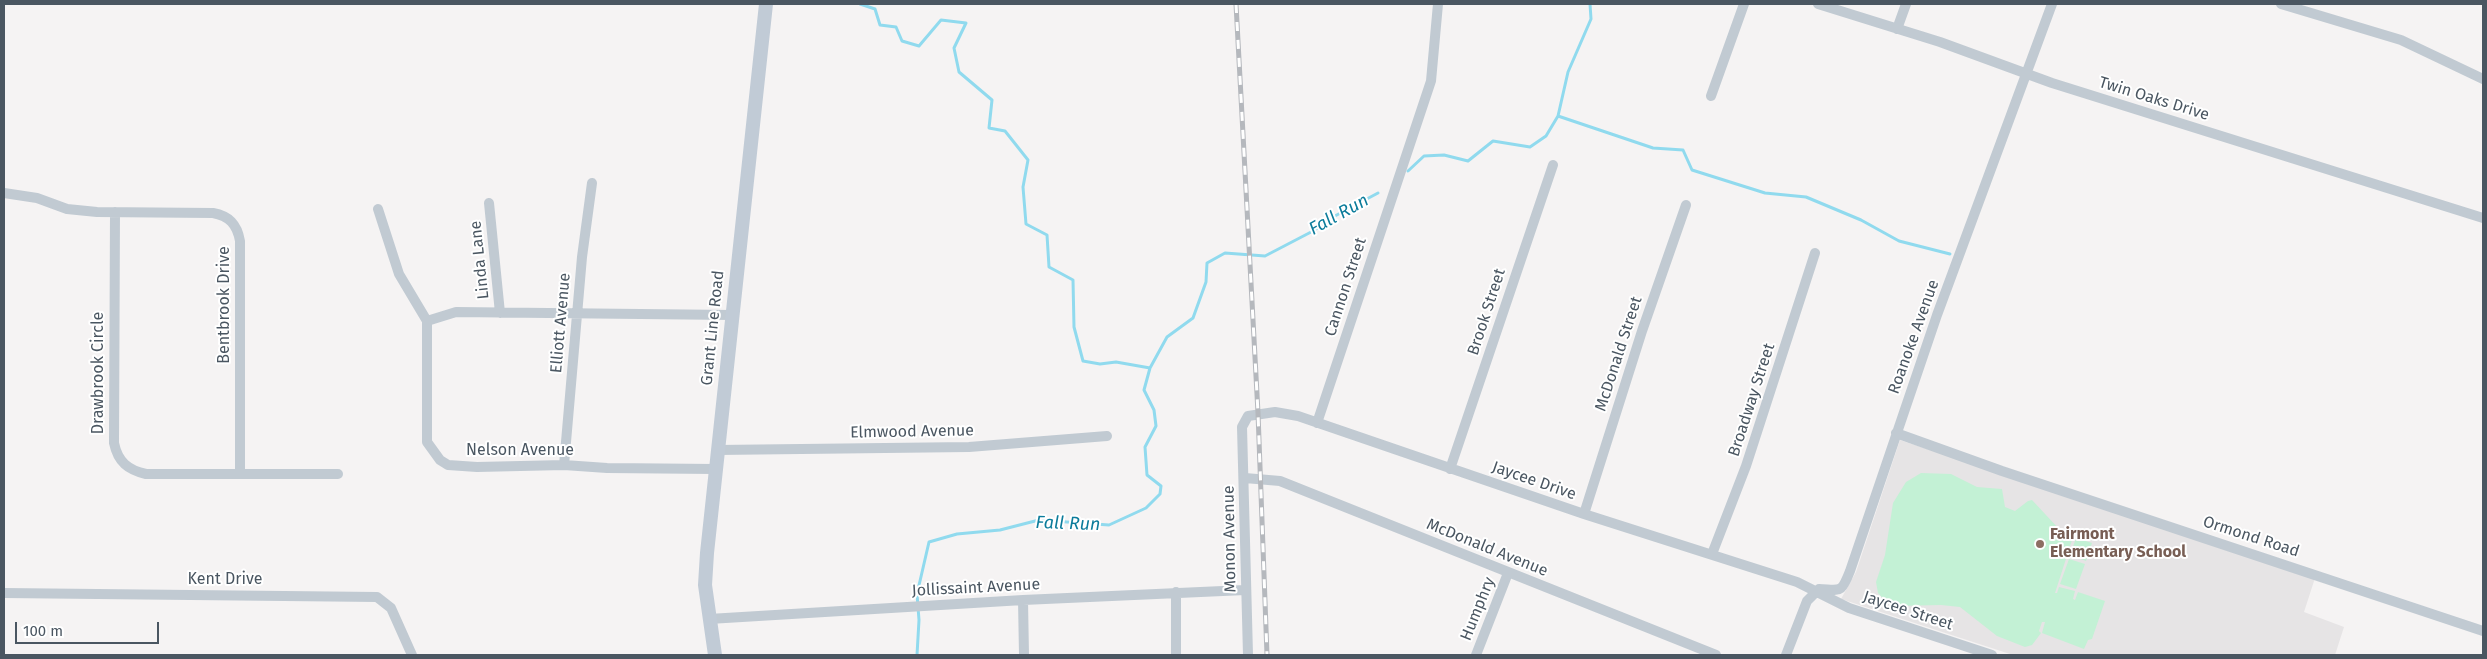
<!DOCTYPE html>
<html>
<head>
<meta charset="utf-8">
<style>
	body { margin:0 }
	#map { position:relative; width:2487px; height:659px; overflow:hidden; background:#f5f3f3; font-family:"Fira Sans",sans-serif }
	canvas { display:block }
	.frame { position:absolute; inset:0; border:5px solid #4a5661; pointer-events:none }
	.scale { position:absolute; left:15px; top:622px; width:144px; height:22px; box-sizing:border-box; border:2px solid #4a5661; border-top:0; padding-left:6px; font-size:15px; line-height:18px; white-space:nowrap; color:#4a5661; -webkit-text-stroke:4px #fff; paint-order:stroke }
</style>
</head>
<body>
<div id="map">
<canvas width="2487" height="659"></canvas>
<div class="frame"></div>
<div class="scale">100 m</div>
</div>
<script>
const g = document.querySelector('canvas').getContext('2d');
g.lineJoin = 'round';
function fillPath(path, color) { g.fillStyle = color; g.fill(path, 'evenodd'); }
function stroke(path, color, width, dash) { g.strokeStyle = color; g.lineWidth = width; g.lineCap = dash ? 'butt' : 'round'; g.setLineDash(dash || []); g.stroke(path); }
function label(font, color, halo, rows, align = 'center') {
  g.font = font + ' "Fira Sans",sans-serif'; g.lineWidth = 4; g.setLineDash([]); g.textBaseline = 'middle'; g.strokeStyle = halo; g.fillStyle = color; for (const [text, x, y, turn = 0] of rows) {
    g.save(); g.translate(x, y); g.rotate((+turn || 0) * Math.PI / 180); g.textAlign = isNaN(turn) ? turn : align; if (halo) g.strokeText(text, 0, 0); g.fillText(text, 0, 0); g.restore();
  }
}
fillPath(new Path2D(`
	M1900,440L2315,578L2304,612L2344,627L2335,655H2013L1841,599L1856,572Z`), '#e6e4e5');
fillPath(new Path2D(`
	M1921,473L1951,474L1977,487L2002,489L2005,507L2015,511L2028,501L2032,500L2059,529L2073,537L2055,593H2057L2059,587L2075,591L2073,599L2075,600L2078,592L2105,601L2092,639L2088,640L2084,649L2042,633L2045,622H2042L2039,631L2041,633L2032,645L2025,647L1997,636L1960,607L1941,605L1898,606L1886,602L1878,593L1876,582L1885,555L1893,503L1906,482Z
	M2076,538L2092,543L2086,561L2070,555Z
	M2069,559L2085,564L2076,589L2060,584Z`), '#c3f1d5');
stroke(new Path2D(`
	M860,4L875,9L880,25L896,27L902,41L919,46L941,20L966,23L954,48L959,72L992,100L989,128L1005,131L1028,160L1023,187L1026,224L1047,235L1049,267L1073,280L1074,327L1083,361L1100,364L1116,362L1150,368
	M1558,116L1653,148L1683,150L1692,170L1765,193L1806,197L1861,220L1899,241L1950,254
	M1408,171L1424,156L1444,155L1468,161L1493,141L1530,147L1546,136L1558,116L1568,72L1591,19L1590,4
	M917,655L919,620L917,594L929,542L957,534L1000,530L1039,520L1109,525L1146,508L1160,494L1161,486L1147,475L1145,447L1156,426L1154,410L1144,390L1150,368L1167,337L1193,318L1206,282L1207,263L1225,253L1265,256L1313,231L1333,217L1378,193`), '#90daee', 3);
stroke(new Path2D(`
	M1818,4L1940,42L2052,83L2483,218
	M2281,4L2401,40L2483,79
	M1897,29L1906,4
	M1711,96L1744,4
	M4,193L37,198L67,209L97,212L213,213C229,216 237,224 240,241V473
	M489,203L500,313
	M378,209L399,274L427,321V442L440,460L448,465L477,467L564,465L607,468L715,469
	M115,212L114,443C118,462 128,470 146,474H338
	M427,321L456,312L733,315
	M1317,423L1431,81L1438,4
	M1896,433L2002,471L2483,631
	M717,450L969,447L1107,436
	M564,465L582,257L592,183
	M1450,469L1553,165
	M1245,478L1280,481L1716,655
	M1584,514L1642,331L1686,205
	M1712,554L1746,466L1815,253
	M4,593L377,597L391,608L412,655
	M1023,600L1024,655
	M709,619L1023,600L1245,590
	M1176,655V592
	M1248,655L1242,427L1248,416L1275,412L1298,416L1584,514L1797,582L1849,608L1992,655
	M1476,655L1508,573
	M1786,655L1807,601L1819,589C1841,590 1841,594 1850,571L1937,315L2052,4`), '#c1cad2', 10);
stroke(new Path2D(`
	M715,655L705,585L707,553L766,4`), '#c1cbd6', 14);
const rail = new Path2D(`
	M1236,4L1258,413L1267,655`);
stroke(rail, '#b5b8bd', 5);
stroke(rail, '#fff', 3, [9]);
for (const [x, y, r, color] of [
	[2040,544,5,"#8d6e63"]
]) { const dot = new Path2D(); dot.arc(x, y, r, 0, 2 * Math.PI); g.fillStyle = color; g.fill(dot); stroke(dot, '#fff', 2); }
label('16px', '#4a5661', '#fff', [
	["Twin Oaks Drive",2154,99,17],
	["Linda Lane",480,260,-96],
	["Cannon Street",1346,287,-72],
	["Bentbrook Drive",225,305,-90],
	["Brook Street",1487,312,-72],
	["Elliott Avenue",561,323,-85],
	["Grant Line Road",713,328,-84],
	["Roanoke Avenue",1914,337,-70],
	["McDonald Street",1619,354,-72],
	["Drawbrook Circle",99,373,-90],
	["Broadway Street",1752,400,-72],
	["Elmwood Avenue",912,432,-1],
	["Nelson Avenue",520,451],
	["Jaycee Drive",1534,481,19],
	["Ormond Road",2251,537,18],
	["Monon Avenue",1230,539,-91],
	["McDonald Avenue",1487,548,22],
	["Kent Drive",225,580],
	["Jollissaint Avenue",976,588,-3],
	["Humphry",1478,609,-68],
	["Jaycee Street",1908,611,18]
]);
label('bold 16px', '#785e54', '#fff', [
	["Fairmont",2050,535],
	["Elementary School",2050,553]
], 'left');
label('italic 18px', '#0c7c9b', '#fff', [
	["Fall Run",1339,215,-29],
	["Fall Run",1068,524,2]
]);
</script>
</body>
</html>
